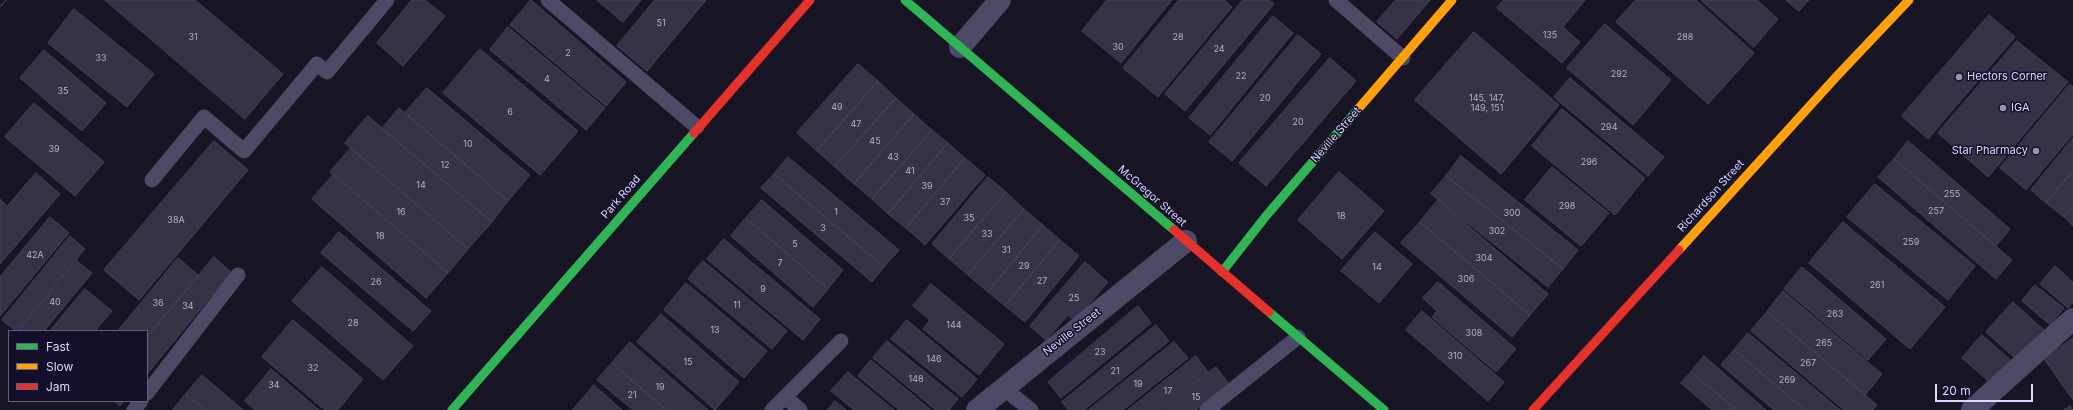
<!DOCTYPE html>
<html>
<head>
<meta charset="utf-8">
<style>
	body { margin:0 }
	#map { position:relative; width:2073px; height:410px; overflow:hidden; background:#181525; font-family:Inter,sans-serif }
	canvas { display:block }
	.legend { position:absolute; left:8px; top:330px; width:140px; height:72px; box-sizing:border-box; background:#140f2b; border:1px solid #655f80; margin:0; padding:5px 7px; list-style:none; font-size:12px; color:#ded8ff }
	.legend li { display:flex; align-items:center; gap:8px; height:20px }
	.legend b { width:20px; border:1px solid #655f80 }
	.scale { position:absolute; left:1935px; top:384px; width:98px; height:18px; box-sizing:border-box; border:2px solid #ded8ff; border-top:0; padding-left:5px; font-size:12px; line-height:14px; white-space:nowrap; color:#ded8ff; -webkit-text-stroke:3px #140f2b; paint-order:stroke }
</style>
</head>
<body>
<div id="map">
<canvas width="2073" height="410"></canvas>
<ul class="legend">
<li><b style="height:5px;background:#30b455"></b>Fast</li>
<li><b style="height:5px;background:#ff9f0a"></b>Slow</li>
<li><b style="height:5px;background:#e5322d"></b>Jam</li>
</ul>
<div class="scale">20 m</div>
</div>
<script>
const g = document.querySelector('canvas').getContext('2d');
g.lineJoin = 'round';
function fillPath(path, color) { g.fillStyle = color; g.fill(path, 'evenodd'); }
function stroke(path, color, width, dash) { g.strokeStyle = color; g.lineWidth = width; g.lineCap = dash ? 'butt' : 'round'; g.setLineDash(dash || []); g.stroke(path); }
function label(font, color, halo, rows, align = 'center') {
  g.font = font + ' Inter,sans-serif'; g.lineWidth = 3; g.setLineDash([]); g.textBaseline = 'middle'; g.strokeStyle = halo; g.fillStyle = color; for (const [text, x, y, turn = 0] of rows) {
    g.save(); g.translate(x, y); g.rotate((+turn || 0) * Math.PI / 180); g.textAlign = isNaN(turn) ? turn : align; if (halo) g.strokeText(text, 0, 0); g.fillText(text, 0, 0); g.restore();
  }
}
const building = new Path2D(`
	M105,0H195L283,74L245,119Z
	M412,0H425L445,16L403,66L377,43Z
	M531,0L626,82L606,106L510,25Z
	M597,0H641L623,22Z
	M655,0H706L647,71L617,46Z
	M1107,0H1172L1121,63L1082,31Z
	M1179,0H1224L1232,7L1158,97L1123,68Z
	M1243,0H1269L1274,4L1185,111L1165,94Z
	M1396,0H1430L1397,39L1377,22Z
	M1504,0H1585L1563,27L1580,42L1562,63L1497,8Z
	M1636,0H1696L1754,53L1708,104L1616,22Z
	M1701,0H1757L1778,19L1754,47Z
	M1786,0H1809L1799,11Z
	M74,9L154,74L127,107L48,43Z
	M1989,15L2015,37L1928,139L1902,116Z
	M1273,16L1293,33L1210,135L1189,118Z
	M1605,24L1671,80L1633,125L1567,68Z
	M508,27L605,108L586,130L490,50Z
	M1474,32L1559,105L1501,174L1415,100Z
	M1298,35L1321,54L1232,161L1209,142Z
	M2017,41L2068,82L1988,177L1938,133Z
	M480,49L578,131L540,175L443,93Z
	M44,50L106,103L82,131L20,78Z
	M1330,58L1356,81L1266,186L1239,163Z
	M858,64L878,81L817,151L797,133Z
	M1570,78L1664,157L1648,176L1554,97Z
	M878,81L896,98L835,167L817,151Z
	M2070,84L2073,87V134L2026,190L2000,168Z
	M427,88L530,175L508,201L405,113Z
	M896,98L914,114L854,184L835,167Z
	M34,103L104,162L75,196L5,137Z
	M399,108L508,201L492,222L382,129Z
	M1562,109L1645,178L1615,215L1532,146Z
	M914,114L932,130L872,199L854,184Z
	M368,116L492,222L468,249L345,143Z
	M932,130L948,143L888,214L872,199Z
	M2073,138V171L2046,203L2031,190Z
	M214,141L248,170L139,300L104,270Z
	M1908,141L2010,229L1996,246L1894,159Z
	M948,143L965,158L906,228L888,214Z
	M351,148L468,249L448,273L330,172Z
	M1461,156L1578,250L1563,269L1446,176Z
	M788,157L899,250L884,267L774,174Z
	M965,158L985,175L925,245L906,228Z
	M1894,159L2012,260L1996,279L1878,177Z
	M1552,167L1609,213L1581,246L1525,200Z
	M2073,171V206L2064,217L2046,203Z
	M1339,172L1384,211L1342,259L1298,220Z
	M36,173L60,194L0,264V199L7,206Z
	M334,174L448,273L426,298L312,199Z
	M774,174L884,267L872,282L761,188Z
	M1446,176L1563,269L1548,287L1431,194Z
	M988,177L1006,192L949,259L932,244Z
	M1875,184L1975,266L1948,300L1847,217Z
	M1006,192L1024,209L968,275L949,259Z
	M762,200L843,270L828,289L746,218Z
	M1438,200L1548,294L1530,315L1420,222Z
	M2073,206V226L2064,217Z
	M1024,209L1043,225L988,292L968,275Z
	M50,217L69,233L0,316V277Z
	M746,218L828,289L813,307L731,236Z
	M1420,222L1530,315L1512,337L1401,243Z
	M1843,222L1945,307L1910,349L1809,263Z
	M1043,225L1060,240L1005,306L988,292Z
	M339,232L431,311L413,331L321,253Z
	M1375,232L1412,264L1379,303L1341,271Z
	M70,236L85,249L18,331H16L2,320Z
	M724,239L820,319L803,340L707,259Z
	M1060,240L1079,256L1025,322L1005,306Z
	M214,257L231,272L147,374V337Z
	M178,258L199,276L147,337V331H118Z
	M77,261L92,273L44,331H18Z
	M703,261L787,331L772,349L688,279Z
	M1085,262L1108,282L1075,321L1068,315L1046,340L1030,326Z
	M2055,266L2073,282V302L2068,308L2040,284Z
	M322,267L413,346L383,380L292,301Z
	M1802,267L1886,339L1868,360L1784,289Z
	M1438,282L1516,349L1496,372L1432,317L1437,311L1423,298Z
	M686,283L767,351L744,378L664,310Z
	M931,284L1004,344L979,375L923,329L930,320L913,306Z
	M2035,285L2064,308L2050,325L2022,301Z
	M85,289L112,311L95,331H50Z
	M1783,291L1882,374L1865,395L1767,312Z
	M2013,302L2045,331L2018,361L1986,332Z
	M1138,306L1151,323L1061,398L1048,382Z
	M1422,311L1504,382L1488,401L1406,330Z
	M1767,312L1877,405L1873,410H1844L1751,331Z
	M661,314L739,382L715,410L637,342Z
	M293,320L363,379L338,410H325L262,357Z
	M907,320L977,379L962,397L891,339Z
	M1156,325L1169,341L1084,410H1068L1062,402Z
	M1748,333L1840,410H1805L1734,350Z
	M1982,335L2013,362L1993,385L1962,358Z
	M2073,338V400L2044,359Z
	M887,341L958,399L949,410H936L873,358Z
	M630,342L708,410H666L612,363Z
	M1174,342L1188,358L1123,410H1089Z
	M1734,350L1805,410H1774L1721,365Z
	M1196,356L1208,372L1159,410H1128Z
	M1704,356L1766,410H1737L1691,372Z
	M871,360L931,410H899L858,376Z
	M612,363L666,410H633L597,380Z
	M1216,367L1229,384L1196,410H1162Z
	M271,369L319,410H255L245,401Z
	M848,372L894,410H854L831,391Z
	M1691,372L1737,410H1712L1681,383Z
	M202,375L243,410H205L186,394Z
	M594,385L622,410H573Z
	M186,394L205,410H173Z
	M115,401H124L120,406Z
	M835,401L846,410H828Z
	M2070,406L2073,410H2064Z`);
fillPath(building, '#373346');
stroke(building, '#454058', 1);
stroke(new Path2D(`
	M548,0L697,127
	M1336,0L1403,58
	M152,180L204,117L244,151L317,64L327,72L387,0
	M1003,388L1031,410
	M147,393L238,275
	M134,410L141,401
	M772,410L785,397
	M800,410L785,397L841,341
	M1207,410L1298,337`), '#4c4a66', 15);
stroke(new Path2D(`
	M960,47L1000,0
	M977,410L1186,241
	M1972,410L2073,319`), '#4c4a66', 22);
stroke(new Path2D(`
	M905,0L1174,230
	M1222,272L1266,216L1359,108
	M1269,312L1384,410
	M452,410L694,133`), '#30b455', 9);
stroke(new Path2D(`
	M1359,108L1452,0
	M1679,250L1836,77L1909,0`), '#ff9f0a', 9);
stroke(new Path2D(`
	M694,133L810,0
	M1174,230L1269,312
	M1533,410L1679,250`), '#e5322d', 9);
stroke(new Path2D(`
	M0,7L6,0`), '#455a6f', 1);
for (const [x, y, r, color] of [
	[1959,77,4,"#9994b3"],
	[2003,108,4,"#9994b3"],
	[2036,151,4,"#9994b3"]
]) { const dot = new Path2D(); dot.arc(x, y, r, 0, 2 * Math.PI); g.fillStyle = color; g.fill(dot); stroke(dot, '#140f2b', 1.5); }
label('9px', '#b4afd1', null, [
	["51",661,23],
	["135",1550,35],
	["31",193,37],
	["28",1178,37],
	["288",1685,37],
	["30",1118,47],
	["24",1219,49],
	["2",568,53],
	["33",101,58],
	["292",1619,74],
	["22",1241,76],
	["4",547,79],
	["35",63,91],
	["20",1265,98],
	["145, 147,",1487,98],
	["149, 151",1487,108],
	["49",837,107],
	["6",510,112],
	["20",1298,122],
	["47",856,124],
	["294",1609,127],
	["45",875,141],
	["10",468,144],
	["39",54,149],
	["43",893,157],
	["296",1589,162],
	["12",445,165],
	["41",910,171],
	["14",421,185],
	["39",927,186],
	["255",1952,194],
	["37",945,202],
	["298",1567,206],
	["257",1936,211],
	["16",401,212],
	["1",836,212],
	["300",1512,213],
	["18",1341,216],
	["35",969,218],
	["38A",176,220],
	["3",823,228],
	["302",1497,231],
	["33",987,234],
	["18",380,236],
	["259",1911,242],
	["5",795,244],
	["31",1006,250],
	["42A",35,255],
	["304",1484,258],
	["7",780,263],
	["29",1024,266],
	["14",1377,267],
	["306",1466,279],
	["27",1042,281],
	["26",376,282],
	["261",1877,285],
	["9",763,289],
	["25",1074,298],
	["40",55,302],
	["36",158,303],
	["11",737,305],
	["34",188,306],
	["263",1835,314],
	["28",353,323],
	["144",954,325],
	["13",715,330],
	["308",1474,333],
	["265",1824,343],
	["23",1100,352],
	["310",1455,356],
	["146",934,359],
	["15",688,362],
	["267",1808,363],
	["32",313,368],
	["21",1115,371],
	["148",916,379],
	["269",1787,380],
	["19",1138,384],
	["34",274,385],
	["19",660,387],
	["17",1168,391],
	["21",632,395],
	["15",1196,397]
]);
label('11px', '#ded8ff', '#140f2b', [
	["Hectors Corner",1967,77],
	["IGA",2011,108],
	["Star Pharmacy",2028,151,"right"]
], 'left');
label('11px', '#ded8ff', '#140f2b', [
	["Neville Street",1336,135,-49],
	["McGregor Street",1152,196,41],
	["Richardson Street",1711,196,-48],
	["Park Road",621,197,-49],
	["Neville Street",1072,332,-38]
]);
</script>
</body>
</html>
